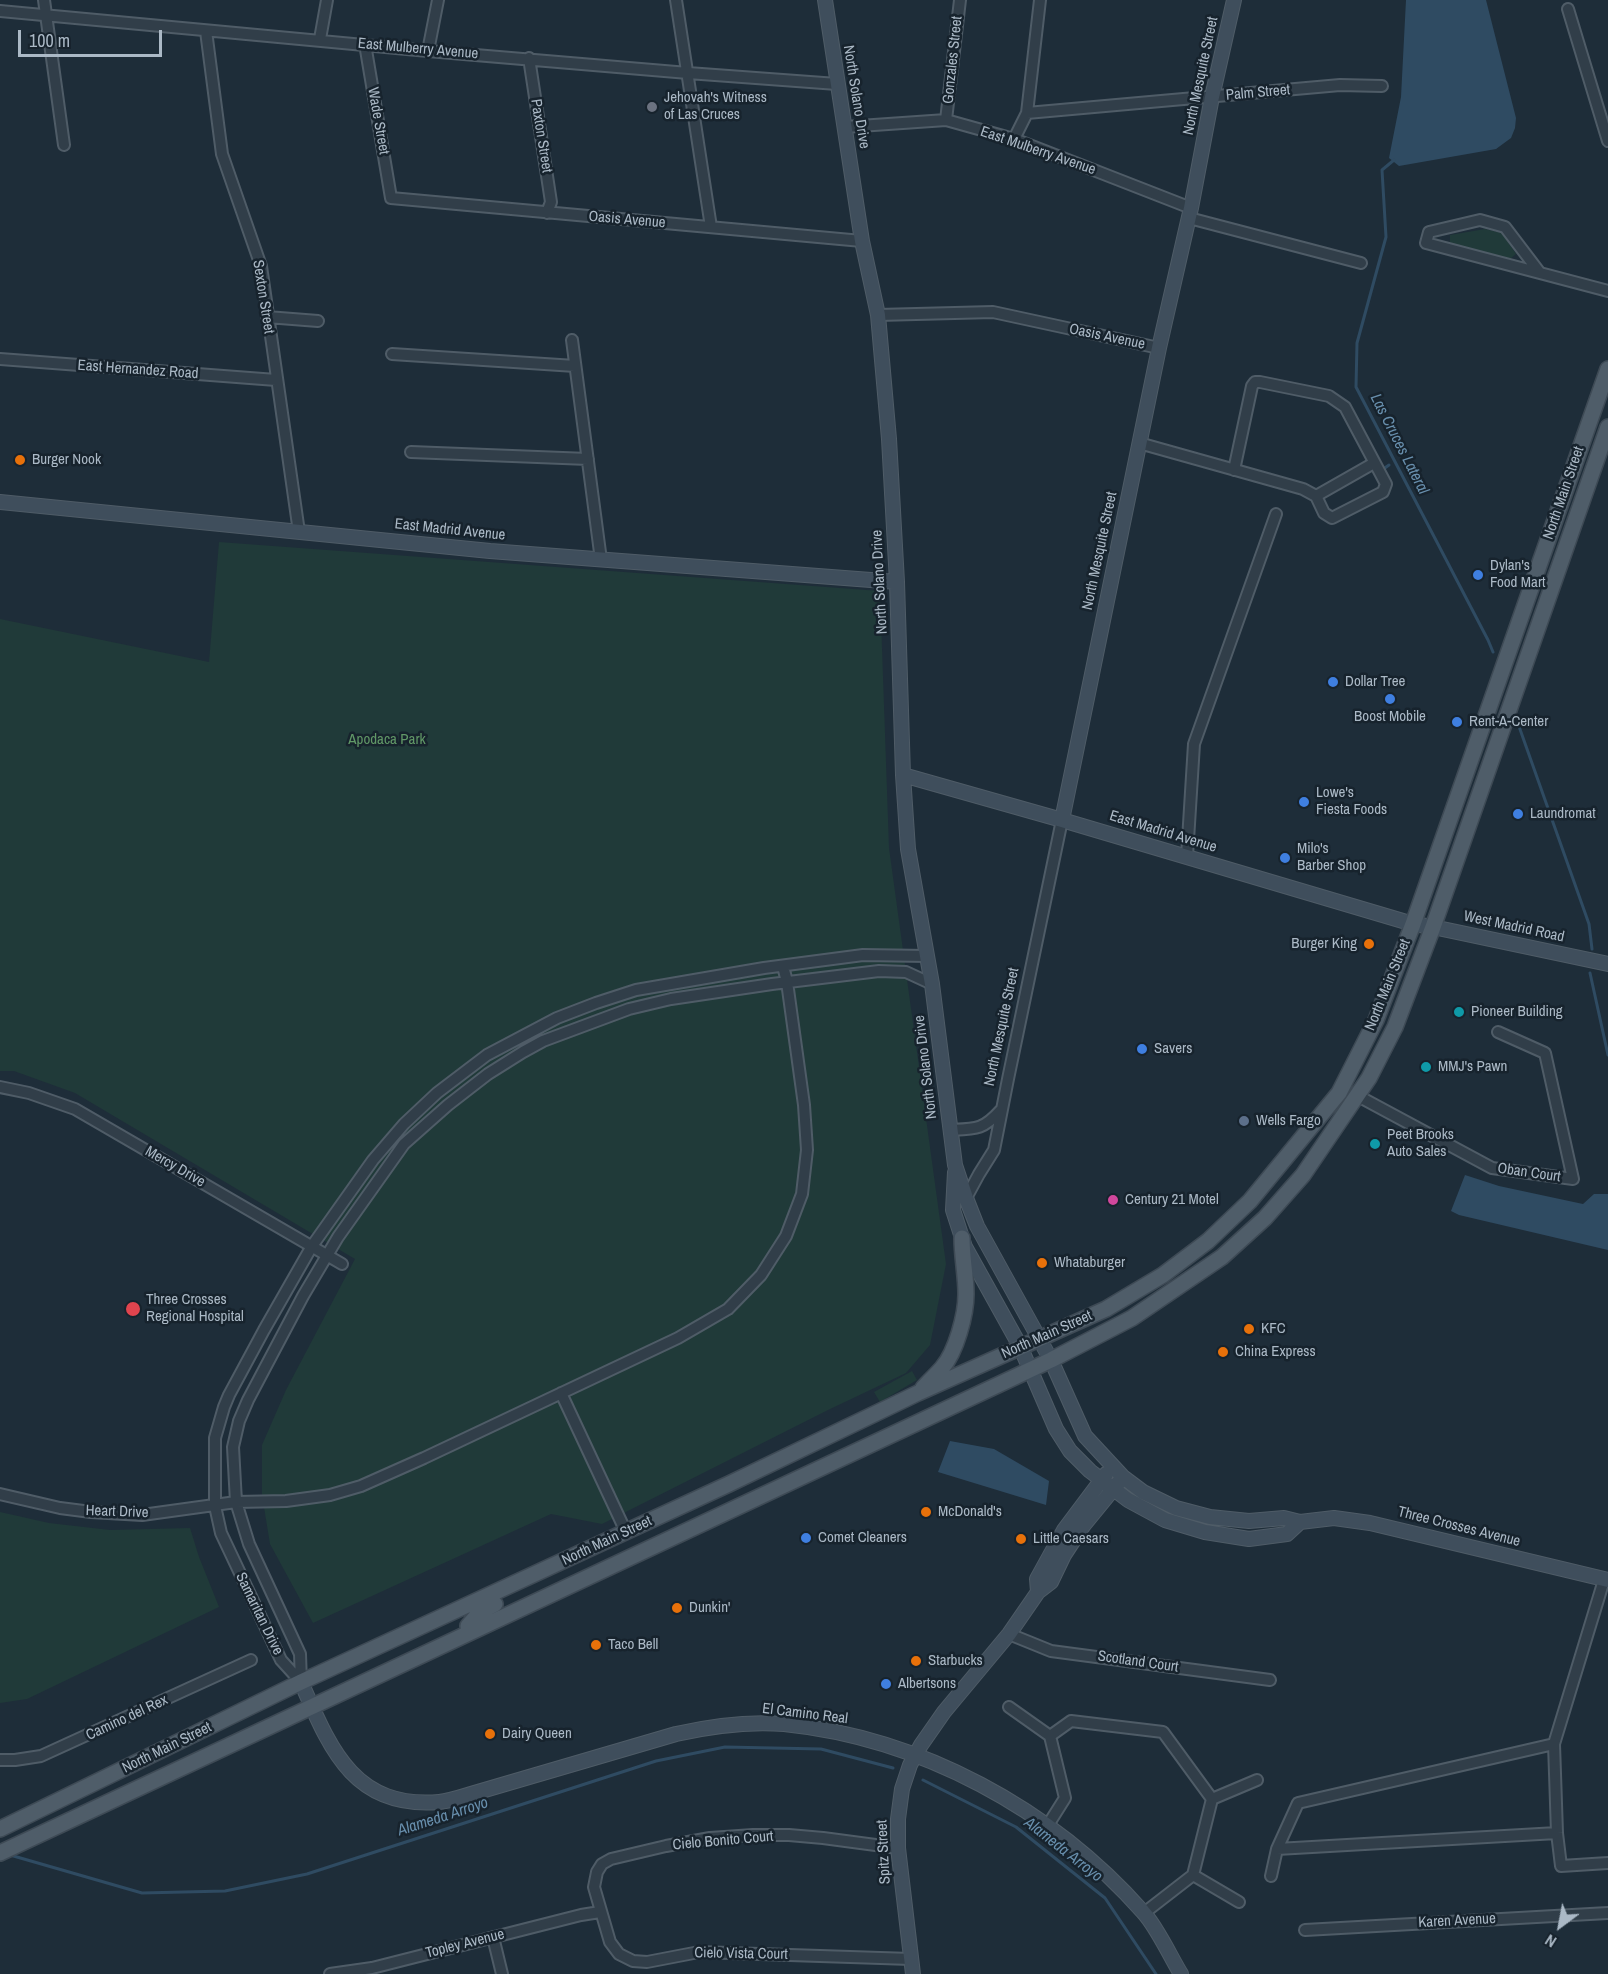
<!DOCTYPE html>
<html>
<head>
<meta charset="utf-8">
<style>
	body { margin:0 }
	#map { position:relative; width:1608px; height:1974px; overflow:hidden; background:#1e2d39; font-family:"Archivo Narrow",sans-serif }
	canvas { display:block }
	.north { position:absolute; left:1530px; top:1896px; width:60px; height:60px; -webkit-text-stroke:4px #17232d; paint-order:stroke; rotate:212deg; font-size:16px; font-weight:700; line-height:24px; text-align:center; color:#abb9c6 }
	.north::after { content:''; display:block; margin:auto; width:21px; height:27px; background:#abb9c6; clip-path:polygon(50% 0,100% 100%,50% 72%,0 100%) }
	.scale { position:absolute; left:18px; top:30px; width:144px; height:27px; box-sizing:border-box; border:3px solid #abb9c6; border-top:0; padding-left:8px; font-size:18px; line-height:21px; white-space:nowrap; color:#abb9c6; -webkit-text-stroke:4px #17232d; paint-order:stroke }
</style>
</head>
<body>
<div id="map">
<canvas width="1608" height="1974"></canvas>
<div class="north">N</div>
<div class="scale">100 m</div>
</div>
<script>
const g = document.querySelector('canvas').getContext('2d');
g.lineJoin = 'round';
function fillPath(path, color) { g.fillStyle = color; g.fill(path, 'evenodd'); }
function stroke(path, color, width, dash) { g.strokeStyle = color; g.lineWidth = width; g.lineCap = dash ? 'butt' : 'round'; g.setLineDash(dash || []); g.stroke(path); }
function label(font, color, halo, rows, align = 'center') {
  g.font = font + ' "Archivo Narrow",sans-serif'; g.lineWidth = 5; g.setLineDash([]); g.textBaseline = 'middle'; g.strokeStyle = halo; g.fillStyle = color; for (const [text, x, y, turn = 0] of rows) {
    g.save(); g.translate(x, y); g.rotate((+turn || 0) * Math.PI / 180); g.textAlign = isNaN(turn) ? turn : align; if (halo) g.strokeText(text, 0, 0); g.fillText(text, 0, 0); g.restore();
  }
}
fillPath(new Path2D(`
	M1485,229L1502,233L1516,254L1510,259L1450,244V235Z
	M219,542L880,591L889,848L946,1264L930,1345L906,1373L828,1410L602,1524L551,1514L313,1623L270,1544L262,1495V1445L286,1390L355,1259L75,1093L14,1071H0V619L209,662Z
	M912,1371L917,1380L880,1402L874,1392Z
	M0,1512L49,1523L110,1530L190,1528L199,1557L219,1607L27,1699L0,1703Z`), '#203a39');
fillPath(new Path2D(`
	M1406,0H1486L1516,118L1515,128L1511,138L1496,149L1399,166L1389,158L1401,97Z
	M1465,1175L1499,1186L1583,1204L1594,1194H1608V1250L1459,1215L1451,1211Z
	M950,1441L994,1449L1049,1481L1046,1505L938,1472Z`), '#2f4b62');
stroke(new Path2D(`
	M1394,160L1382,170L1386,237L1357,343L1356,387L1488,640L1493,652
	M1382,470L1389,465
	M1516,718L1589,924L1592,949
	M1590,973L1608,1055
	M923,1780L1016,1827L1105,1898L1156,1974
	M10,1855L142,1893L225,1891L307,1874L656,1761L725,1747L821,1749L893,1768`), '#2f4b62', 3);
const street = new Path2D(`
	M44,0L64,145
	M676,0L711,227
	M1568,9L1608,141
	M0,11L428,51L688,73L837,84
	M206,31L222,154L261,266L299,532
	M320,39L327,0
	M365,44L391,198L862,241
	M428,51L438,0
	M529,58L551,202L547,213
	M1027,113L1340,85L1382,86
	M946,120L960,0
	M845,127L946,120L1014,139L1191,208
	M1014,139L1027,113L1040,0
	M1189,218L1361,263
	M1540,273L1505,227L1480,220L1429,232L1426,243L1608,291
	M878,315L993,312L1159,348
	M267,317L318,321
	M572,340L601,560
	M392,354L575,366
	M0,359L276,380
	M1139,443L1303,489L1316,496L1324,513L1332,518L1383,492L1386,484L1345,407L1329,396L1260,382H1255L1252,386L1234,470
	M411,452L588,459
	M1316,496L1374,463
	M1187,856L1194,744L1276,514
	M0,1087L29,1093L75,1109L342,1264
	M1358,1096L1492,1168L1573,1179L1545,1053L1498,1032
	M950,1130C976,1129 983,1130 1001,1110
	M966,1198L979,1174L994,1150L1008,1079L1062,820
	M561,1393L626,1532
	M0,1494L60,1508L91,1512L142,1515L236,1502L286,1501L330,1495L361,1486L424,1458L678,1338L728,1309L761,1275L786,1236L802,1194L807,1150L804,1105L787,982L783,966
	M1604,1580L1554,1744L1557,1833L1561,1866L1608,1863
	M1009,1634L1051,1651L1270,1680
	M301,1682L281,1660L221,1533L215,1506V1438L224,1407L229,1395L264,1330L312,1246L373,1160L404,1124L437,1093L487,1055L557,1018L596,1003L636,990L764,968L863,955L927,956
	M301,1682L300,1654L249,1544L236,1502L233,1447L239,1421L248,1400L303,1296L338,1237L404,1144L448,1105L488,1074L523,1052L543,1041L629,1009L671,999L772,984L879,971L906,972L932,984
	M1009,1707L1050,1736
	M0,1760H15L41,1756L251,1660
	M1212,1799L1257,1780
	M1048,1825L1065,1798L1050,1736L1071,1721L1163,1732L1212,1799L1193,1875L1144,1913
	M898,1848L823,1838L789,1835H753L710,1838L666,1846L611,1859L602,1864L597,1872L594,1887L610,1942L619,1954L633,1961L647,1962L699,1952L911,1959
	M1277,1849L1557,1833
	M1193,1875L1239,1902
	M1271,1876L1277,1849L1298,1803L1554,1744
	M1305,1930L1608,1913
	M493,1937L502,1974
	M330,1974L372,1968L581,1915L600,1912`);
const secondary = new Path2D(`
	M825,0L862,241L878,315L889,439L897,582L903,775L908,849L932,984L955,1165L966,1198L977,1226L1051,1360L1085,1436L1123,1477L1143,1492L1176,1508L1210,1517L1249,1521L1284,1518L1300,1522L1334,1518L1370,1523L1608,1580
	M0,502L490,551L897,582
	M903,775L1062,820L1413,924L1433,927L1608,964
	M1062,820L1159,348L1191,208L1212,97L1234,0
	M955,1172L953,1210L965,1247L1020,1346L1056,1429L1070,1451L1090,1471L1128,1500L1165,1520L1205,1532L1249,1539L1287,1534L1300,1522
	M1038,1592L1037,1579L1064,1530L1106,1474
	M301,1682C330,1748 353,1809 439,1802C450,1801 461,1797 471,1794L676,1734C711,1726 748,1721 784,1724C921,1738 1052,1809 1143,1912C1157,1927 1170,1956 1181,1974
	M913,1974L898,1848V1819L902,1789L910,1765L921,1745L944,1712L1009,1634L1038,1592L1051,1582L1064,1555L1083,1526L1119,1482`);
const primary = new Path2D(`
	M923,1388C929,1381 936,1375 942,1368C956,1352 966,1315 966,1294C966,1275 962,1257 962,1238
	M469,1632L468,1626L481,1611L495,1604
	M0,1829L301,1682L729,1484L918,1393L1106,1309L1163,1275L1208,1241L1250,1201L1339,1093L1376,1020L1413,924L1608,369
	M0,1853L1051,1360L1132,1318L1222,1257L1265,1218L1303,1175L1369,1078L1395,1027L1433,927L1608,427`);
stroke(street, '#4f5c67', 14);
stroke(secondary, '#4f5c67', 16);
stroke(primary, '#3e4a55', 18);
stroke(street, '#313e49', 10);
stroke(secondary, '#3f4e5c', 14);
stroke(primary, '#4f5d69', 15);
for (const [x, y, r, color] of [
	[652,107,6,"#6b7280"],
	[20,460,6,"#e8710a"],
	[1478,575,6,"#3f7fe0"],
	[1333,682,6,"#3f7fe0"],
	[1390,699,6,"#3f7fe0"],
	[1457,722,6,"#3f7fe0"],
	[1304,802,6,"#3f7fe0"],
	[1518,814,6,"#3f7fe0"],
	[1285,858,6,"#3f7fe0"],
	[1369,944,6,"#e8710a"],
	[1459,1012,6,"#0f9aa8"],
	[1142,1049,6,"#3f7fe0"],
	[1426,1067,6,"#0f9aa8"],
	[1244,1121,6,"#5c6f8a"],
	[1375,1144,6,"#0f9aa8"],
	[1113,1200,6,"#d1479c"],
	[1042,1263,6,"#e8710a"],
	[133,1309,8,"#e0444e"],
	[1249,1329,6,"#e8710a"],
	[1223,1352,6,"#e8710a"],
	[926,1512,6,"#e8710a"],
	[806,1538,6,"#3f7fe0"],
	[1021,1539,6,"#e8710a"],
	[677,1608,6,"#e8710a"],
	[596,1645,6,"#e8710a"],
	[916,1661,6,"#e8710a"],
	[886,1684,6,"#3f7fe0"],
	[490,1734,6,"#e8710a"]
]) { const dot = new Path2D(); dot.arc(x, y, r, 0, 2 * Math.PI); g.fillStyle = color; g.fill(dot); stroke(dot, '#17232d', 2); }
label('15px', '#abb9c6', '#17232d', [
	["East Mulberry Avenue",418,49,5],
	["Gonzales Street",953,60,-84],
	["North Mesquite Street",1201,76,-78],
	["Palm Street",1258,93,-5],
	["North Solano Drive",856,97,81],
	["Wade Street",378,121,80],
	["Paxton Street",541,136,81],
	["East Mulberry Avenue",1038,151,19],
	["Oasis Avenue",627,220,5],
	["Sexton Street",263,297,81],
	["Oasis Avenue",1107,337,12],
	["East Hernandez Road",138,370,4],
	["North Main Street",1564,493,-71],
	["East Madrid Avenue",450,530,6],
	["North Mesquite Street",1100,551,-78],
	["North Solano Drive",880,582,-93],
	["East Madrid Avenue",1163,832,17],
	["West Madrid Road",1514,927,12],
	["North Main Street",1388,985,-68],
	["North Mesquite Street",1002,1027,-78],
	["North Solano Drive",926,1067,-97],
	["Mercy Drive",175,1167,30],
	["Oban Court",1529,1173,8],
	["North Main Street",1047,1335,-24],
	["Heart Drive",117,1512,2],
	["Three Crosses Avenue",1459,1527,14],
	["North Main Street",607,1541,-25],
	["Samaritan Drive",259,1614,64],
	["Scotland Court",1138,1662,8],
	["El Camino Real",805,1714,7],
	["Camino del Rex",127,1718,-25],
	["North Main Street",167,1748,-26],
	["Cielo Bonito Court",723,1841,-5],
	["Spitz Street",884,1852,-93],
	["Karen Avenue",1457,1921,-3],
	["Topley Avenue",465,1944,-14],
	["Cielo Vista Court",741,1954,1]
]);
label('15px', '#abb9c6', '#17232d', [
	["Jehovah's Witness",664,98],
	["of Las Cruces",664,115],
	["Burger Nook",32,460],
	["Dylan's",1490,566],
	["Food Mart",1490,583],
	["Dollar Tree",1345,682],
	["Boost Mobile",1390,717,"center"],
	["Rent-A-Center",1469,722],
	["Lowe's",1316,793],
	["Fiesta Foods",1316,810],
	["Laundromat",1530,814],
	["Milo's",1297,849],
	["Barber Shop",1297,866],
	["Burger King",1357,944,"right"],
	["Pioneer Building",1471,1012],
	["Savers",1154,1049],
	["MMJ's Pawn",1438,1067],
	["Wells Fargo",1256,1121],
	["Peet Brooks",1387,1135],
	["Auto Sales",1387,1152],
	["Century 21 Motel",1125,1200],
	["Whataburger",1054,1263],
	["Three Crosses",146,1300],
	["Regional Hospital",146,1317],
	["KFC",1261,1329],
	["China Express",1235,1352],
	["McDonald's",938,1512],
	["Comet Cleaners",818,1538],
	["Little Caesars",1033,1539],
	["Dunkin'",689,1608],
	["Taco Bell",608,1645],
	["Starbucks",928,1661],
	["Albertsons",898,1684],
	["Dairy Queen",502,1734]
], 'left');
label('15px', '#619867', '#17232d', [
	["Apodaca Park",387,740]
]);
label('italic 16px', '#688fad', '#17232d', [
	["Las Cruces Lateral",1399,444,63],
	["Alameda Arroyo",443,1817,-18],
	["Alameda Arroyo",1063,1850,38]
]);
</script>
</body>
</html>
